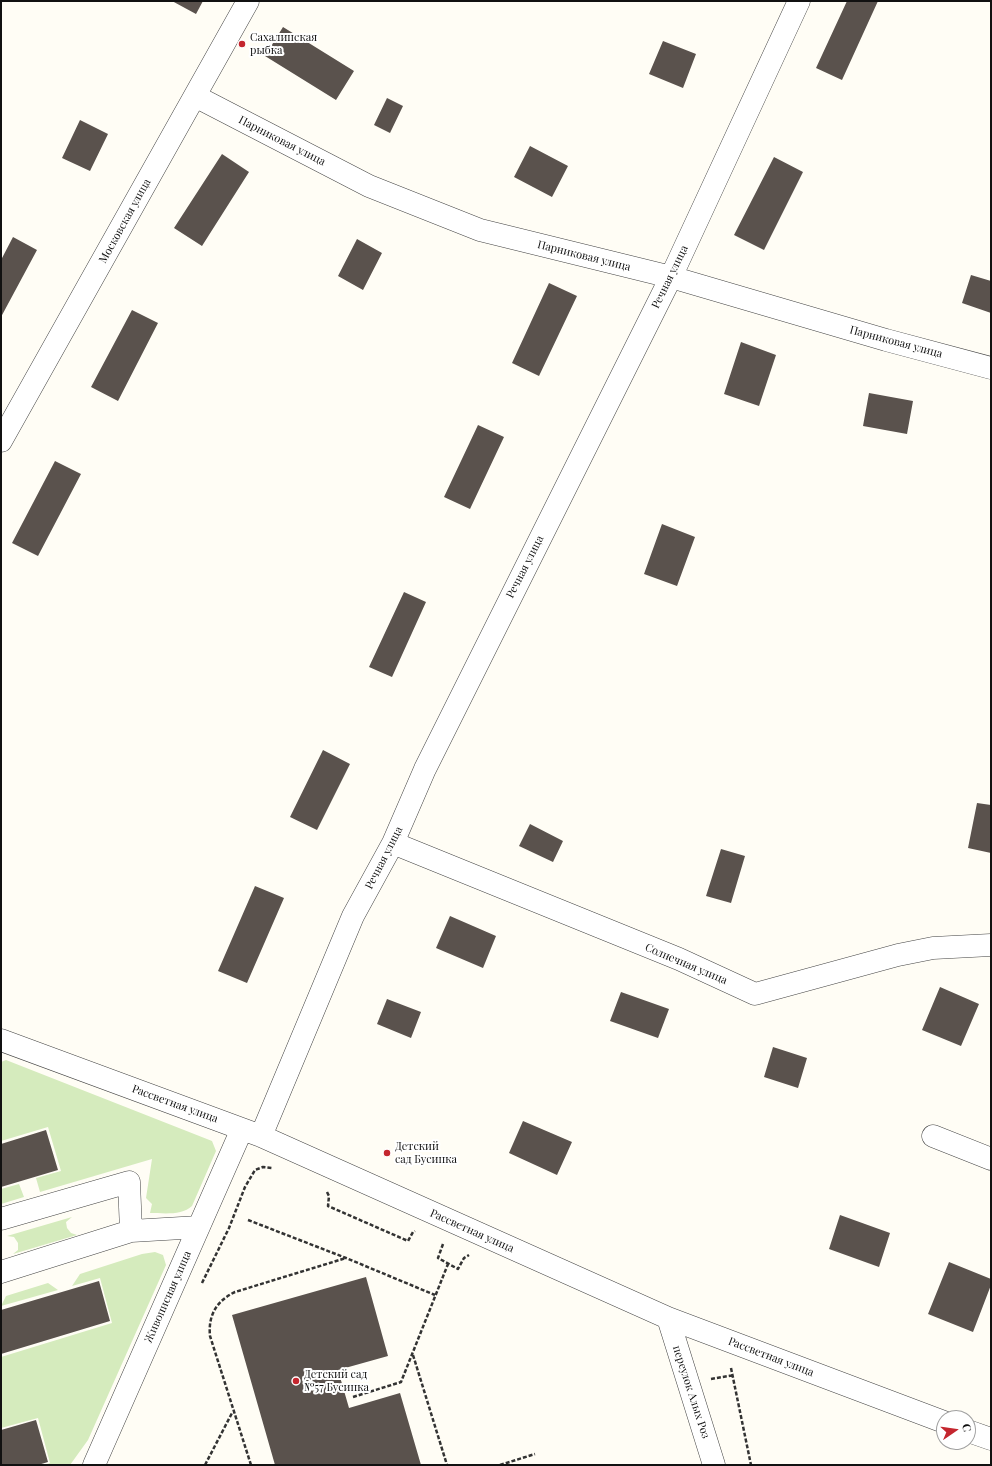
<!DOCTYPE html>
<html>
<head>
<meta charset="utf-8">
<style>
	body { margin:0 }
	#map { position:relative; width:992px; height:1466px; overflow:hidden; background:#fffdf5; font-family:"Playfair Display",serif }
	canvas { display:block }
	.frame { position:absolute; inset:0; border:2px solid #111; pointer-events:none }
	.north { position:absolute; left:936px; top:1410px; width:40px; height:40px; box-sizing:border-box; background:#fff; border:1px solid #a0a0a0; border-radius:50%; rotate:77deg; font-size:11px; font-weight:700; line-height:16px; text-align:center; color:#111 }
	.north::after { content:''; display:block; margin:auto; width:14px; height:18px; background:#c4262e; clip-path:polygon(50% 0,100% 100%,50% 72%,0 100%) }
</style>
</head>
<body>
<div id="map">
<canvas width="992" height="1466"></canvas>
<div class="frame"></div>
<div class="north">С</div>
</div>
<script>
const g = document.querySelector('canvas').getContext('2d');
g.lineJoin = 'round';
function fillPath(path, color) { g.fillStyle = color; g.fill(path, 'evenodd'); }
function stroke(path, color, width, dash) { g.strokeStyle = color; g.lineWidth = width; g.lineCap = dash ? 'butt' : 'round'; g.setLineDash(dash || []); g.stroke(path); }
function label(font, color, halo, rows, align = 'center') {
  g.font = font + ' "Playfair Display",serif'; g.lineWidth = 4; g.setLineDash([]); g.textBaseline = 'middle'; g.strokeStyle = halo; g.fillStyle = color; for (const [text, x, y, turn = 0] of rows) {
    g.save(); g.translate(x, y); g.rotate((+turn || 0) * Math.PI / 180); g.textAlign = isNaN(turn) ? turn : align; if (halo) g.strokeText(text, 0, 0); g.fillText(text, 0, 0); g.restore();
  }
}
fillPath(new Path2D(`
	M6,1060L212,1141L216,1151L192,1206C182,1216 162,1213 150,1213L152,1204L146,1198L152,1159L40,1192L36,1178L61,1171L48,1127L1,1141V1062Z
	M19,1184L24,1197L1,1204V1189Z
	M72,1217L66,1222L67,1228L71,1233L77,1235L13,1254L18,1250V1243L14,1237L7,1236Z
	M155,1252L163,1255L166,1265L88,1440L70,1465H44L50,1463L38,1418L1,1428V1357L112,1323L100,1278L72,1286L80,1274L142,1254Z
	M48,1283L58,1290L1,1306L6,1296Z`), '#d5ebbd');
fillPath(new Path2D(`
	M172,1H203L196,14Z
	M847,1H878L842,80L816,68Z
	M283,27L354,71L336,100L265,56Z
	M663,41L696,54L683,88L649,74Z
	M387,98L403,106L390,133L374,125Z
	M80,120L108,134L90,171L62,158Z
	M530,146L568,166L552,197L514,177Z
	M222,154L249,172L202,246L174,228Z
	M774,157L803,172L764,250L734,235Z
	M13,237L37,250L1,317V260Z
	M357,239L382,253L363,290L338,276Z
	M971,275L991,281V313L962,303Z
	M549,283L577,296L539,376L512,363Z
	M132,310L158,323L118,401L91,387Z
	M741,342L776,355L759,406L724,394Z
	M869,393L913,401L907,434L863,426Z
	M478,425L504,437L470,509L444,497Z
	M55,461L81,474L38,556L12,543Z
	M662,524L695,537L677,586L644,574Z
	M404,592L426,602L392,677L369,667Z
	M323,750L350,764L317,830L290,817Z
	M977,803L991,805V853L968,848Z
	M530,824L563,841L553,862L519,846Z
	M721,849L745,856L731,903L706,896Z
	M255,886L284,898L247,983L218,971Z
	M450,916L496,936L483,968L436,948Z
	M940,987L979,1004L961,1046L922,1030Z
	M621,992L669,1009L658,1038L610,1021Z
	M387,999L421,1012L411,1038L377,1024Z
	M773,1047L807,1058L798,1088L764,1077Z
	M523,1121L572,1142L557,1175L509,1153Z
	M46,1130L58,1170L1,1187V1144Z
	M840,1215L890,1233L879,1267L829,1249Z
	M949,1262L991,1279V1285L973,1332L928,1314Z
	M366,1277L388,1356L338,1370L349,1408L400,1393L421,1465H275L232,1315Z
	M99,1281L110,1321L1,1354V1310Z
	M36,1420L48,1462L38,1465H1V1430Z`), '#5a524d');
const minor = new Path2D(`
	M195,96L369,186L480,230L671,277L886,340L991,368
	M1,441L248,1
	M393,843L679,959L755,994L898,955L933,948L991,945
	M1,1040L261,1136L668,1318L944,1422
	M261,1136L353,916L393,843L425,769L671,277L799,1
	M933,1136L991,1159
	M1,1219L129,1182L131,1231
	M1,1272L131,1231L199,1227
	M668,1318L714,1465
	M968,1431L991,1439
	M94,1465L242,1129`);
stroke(minor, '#444', 23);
stroke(new Path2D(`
	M327,1192L329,1196L328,1206L408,1241L413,1232L415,1231
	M248,1220L346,1258L435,1295
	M443,1244L438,1258L458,1269L464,1258L469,1255
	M202,1283L229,1228L245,1187L255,1170L263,1167L272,1168
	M413,1355L447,1465
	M731,1368L751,1465
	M711,1379L734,1375
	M353,1397L401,1382L448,1264
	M205,1465L232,1413
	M251,1465L210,1336C208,1316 216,1301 235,1292L346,1258
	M500,1465L535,1454`), '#333', 2.5, [4, 2]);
stroke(minor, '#fff', 22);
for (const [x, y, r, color] of [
	[242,44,4,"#c4262e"],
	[387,1153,4,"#c4262e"],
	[296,1381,4,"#c4262e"]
]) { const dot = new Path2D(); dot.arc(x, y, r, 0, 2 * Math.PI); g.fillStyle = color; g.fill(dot); stroke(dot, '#fff', 1.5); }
label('11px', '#111', '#fff', [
	["Сахалинская",250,38],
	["рыбка",250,51],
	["Детский",395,1147],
	["сад Бусинка",395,1160],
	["Детский сад",304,1375],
	["№57 Бусинка",304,1388]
], 'left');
label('11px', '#111', '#fff', [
	["Парниковая улица",282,141,27],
	["Московская улица",125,221,-61],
	["Парниковая улица",584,256,14],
	["Речная улица",670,277,-64],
	["Парниковая улица",896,342,15],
	["Речная улица",525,567,-63],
	["Речная улица",384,858,-63],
	["Солнечная улица",686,964,23],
	["Рассветная улица",175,1104,20],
	["Рассветная улица",472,1231,24],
	["Живописная улица",168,1297,-66],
	["Рассветная улица",771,1357,21],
	["переулок Алых Роз",691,1392,72]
]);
</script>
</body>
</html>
